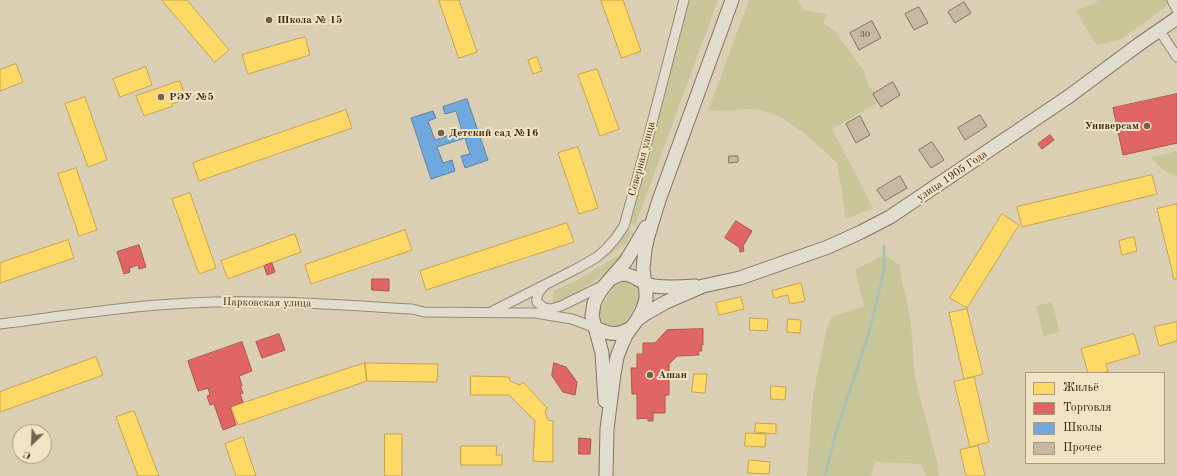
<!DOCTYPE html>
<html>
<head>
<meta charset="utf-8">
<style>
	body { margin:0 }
	#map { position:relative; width:1177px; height:476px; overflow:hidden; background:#dacfb3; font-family:"Old Standard TT",serif }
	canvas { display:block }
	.legend { position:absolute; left:1025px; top:372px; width:140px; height:92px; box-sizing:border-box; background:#f1e4c4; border:1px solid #a99880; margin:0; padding:5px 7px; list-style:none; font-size:12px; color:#3c271a }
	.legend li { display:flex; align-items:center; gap:8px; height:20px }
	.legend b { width:20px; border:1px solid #a99880 }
	.north { position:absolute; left:12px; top:424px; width:40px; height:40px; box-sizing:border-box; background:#f1e4c4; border:1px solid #a99880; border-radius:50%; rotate:204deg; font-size:11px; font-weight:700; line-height:16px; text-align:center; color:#3c271a }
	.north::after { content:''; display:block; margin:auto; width:14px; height:18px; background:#736250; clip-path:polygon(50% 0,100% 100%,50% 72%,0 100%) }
</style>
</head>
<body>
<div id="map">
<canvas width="1177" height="476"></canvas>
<ul class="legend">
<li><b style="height:11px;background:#ffd966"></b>Жильё</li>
<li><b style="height:11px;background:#e06666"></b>Торговля</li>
<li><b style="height:11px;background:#6fa8dc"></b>Школы</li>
<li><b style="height:11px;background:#c8b8a3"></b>Прочее</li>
</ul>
<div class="north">С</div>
</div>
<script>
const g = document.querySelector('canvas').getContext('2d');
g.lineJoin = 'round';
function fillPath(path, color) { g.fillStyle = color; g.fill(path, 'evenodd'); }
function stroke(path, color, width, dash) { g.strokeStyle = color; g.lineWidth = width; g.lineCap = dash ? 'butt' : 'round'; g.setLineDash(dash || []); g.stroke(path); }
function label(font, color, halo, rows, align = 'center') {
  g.font = font + ' "Old Standard TT",serif'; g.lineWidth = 4; g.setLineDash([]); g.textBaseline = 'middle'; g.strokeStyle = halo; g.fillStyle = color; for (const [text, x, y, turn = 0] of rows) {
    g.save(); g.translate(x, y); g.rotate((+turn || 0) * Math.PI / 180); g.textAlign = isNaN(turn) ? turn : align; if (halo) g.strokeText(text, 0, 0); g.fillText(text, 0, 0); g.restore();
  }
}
fillPath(new Path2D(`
	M690,0H718L635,226L631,223L662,100Z
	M749,0H798L803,10L827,14L823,23L835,31L864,71L869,87L884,99L832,129L873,208L846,219L837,163L803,132L779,116L757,109L708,111Z
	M1098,0H1167L1168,4L1163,9L1121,39L1097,45L1075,10L1094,4Z
	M1177,151V177L1162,169L1151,157Z
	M628,230L632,231L626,244L603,259L619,244Z
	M624,252L627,253L612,269L594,281L578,292L553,304V291L577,280Z
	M884,255L900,265L901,277L905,292L911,323L915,378L938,466L939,476H926L921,464L875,462L871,476H807L813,395L827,327L832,317L864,306L855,270Z
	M624,280C628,280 630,281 633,283C645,289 638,302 633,310C627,320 619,332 606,325C600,321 599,315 600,308L614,286L617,284Z
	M1052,302L1060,332L1044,336L1036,306Z`), '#c8c599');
const homes = new Path2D(`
	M162,0H187L229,50L215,62Z
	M439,0H459L477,52L459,58Z
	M601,0H623L641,51L622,58Z
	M305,37L310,55L248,74L242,55Z
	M537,57L542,71L533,74L528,60Z
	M16,64L23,82L0,91V70Z
	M146,67L152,85L120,97L113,79Z
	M597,69L619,129L600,136L578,75Z
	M180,81L186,99L172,104L173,106L144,116L136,96Z
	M85,97L107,160L88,167L65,104Z
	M346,110L352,128L199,181L193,163Z
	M578,147L598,208L579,214L558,153Z
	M76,168L97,230L79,236L58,174Z
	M1152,175L1157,194L1022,227L1017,207Z
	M190,193L216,268L199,274L172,199Z
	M1177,204V279H1174L1157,209Z
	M1002,214L1019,225L967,308L950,298Z
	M567,223L574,242L426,290L420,271Z
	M405,230L412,250L311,284L305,265Z
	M295,234L301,252L228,279L221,261Z
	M1134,237L1137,251L1122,255L1119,241Z
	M68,240L74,258L0,283V263Z
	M801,283L805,301L790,304L788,295L774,298L772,291Z
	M741,297L744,309L719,315L716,303Z
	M967,309L983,374L964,379L949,313Z
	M750,318L768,319L767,331L750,330Z
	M788,319L801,320L800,333L787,332Z
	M1177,322V341L1159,346L1154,327Z
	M1134,334L1140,354L1106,364L1108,371L1103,373H1088L1081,349Z
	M96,357L103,375L0,412V392Z
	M365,363L438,364L437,382L367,381Z
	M365,363L367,381L238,425L231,407Z
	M694,374H707L705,393L692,392Z
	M471,376L509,377L510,381L520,385L523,382L547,408L545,412L548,420L553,421V462L533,461L535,421L509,395H471Z
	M974,377L989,442L970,447L954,382Z
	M771,386L786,387L785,400L771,399Z
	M134,411L159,476H138L116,417Z
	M756,423L776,424V434L755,432Z
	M746,433L766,434L765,447L745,446Z
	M385,434H402V476H385Z
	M243,437L256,476H236L225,444Z
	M461,446H497L496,455H502V465H461Z
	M978,446L985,476H966L960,450Z
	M749,460L770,462L769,474L748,473Z`);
fillPath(homes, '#ffd966');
stroke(homes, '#c4a44f', 1);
const shops = new Path2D(`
	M1177,94V143L1123,155L1113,108Z
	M1050,135L1054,140L1042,149L1038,144Z
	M736,221L752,231L743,246L744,251L740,252L739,247L725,238Z
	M139,245L146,267L139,269L138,265L129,268L130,272L124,274L117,252Z
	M272,263L275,272L267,275L264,266Z
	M372,279H389V291L372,290Z
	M703,329V345H701L702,351H698L699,355L677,356L669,364V395H665V413H653V421H648V418L637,419V394H632L631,368H637V354H643V343H655L667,330Z
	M279,334L285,350L262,358L256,342Z
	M242,342L252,371L239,376L242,386H240L243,393L240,394L243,402L230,407L236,425L223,430L214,404L210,405L207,396L210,395L208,388L198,391L188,361Z
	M554,363L566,367L577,382L575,395L563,392L552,376Z
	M579,438L591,439L590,454H579Z`);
fillPath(shops, '#e06666');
stroke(shops, '#af534f', 1);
const schools = new Path2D(`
	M467,99L488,160L465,168L461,156L470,154L465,138L437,147L443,163L452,160L455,171L431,179L411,118L433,111L436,118L428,121L435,140L462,131L456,111L445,114L443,107Z`);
fillPath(schools, '#6fa8dc');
stroke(schools, '#6081a2', 1);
stroke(new Path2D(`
	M825,476L837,429L870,329L884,271V246`), '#afbeb2', 3);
const building = new Path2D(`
	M964,2L971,13L955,23L948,12Z
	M919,7L928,23L914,30L905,14Z
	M872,21L881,38L859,50L850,33Z
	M893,82L900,95L881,107L873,94Z
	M980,115L987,126L965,140L958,128Z
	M860,116L870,135L856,143L846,124Z
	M932,142L944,160L931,168L919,150Z
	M729,156H738V162L729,163Z
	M900,176L907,188L885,201L877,190Z`);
fillPath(building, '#c8b8a3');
stroke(building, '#7d7465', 1);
const street = new Path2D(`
	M1172,0L1177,10
	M1159,30L1177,57
	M545,285C540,290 536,294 537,302L544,308L550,309
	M491,312L578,268L597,257L606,249L615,239L624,226L646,146L684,0
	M541,312L561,306L602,286
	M0,324C63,316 127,306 190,303C264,299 339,305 412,309L424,312L535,313L572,319L596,328`);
const secondary = new Path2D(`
	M611,279C629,266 637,283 654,286C668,288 682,287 695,286
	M637,320L645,314L666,302L703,286L740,278L828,247L861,232L890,217L1068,97L1138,45L1177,18
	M596,328C610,335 619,336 632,327
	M605,401L602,353L592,316L594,303L599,293L605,285L626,261L646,227
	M606,476L607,429L614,374L617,357L622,344L626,335L637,320L642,311L646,299V292L643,269L645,249L648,236L659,200L732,0`);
stroke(street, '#938a79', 11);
stroke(secondary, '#7d7465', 15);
stroke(street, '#e1dcce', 9);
stroke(secondary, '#e1dcce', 13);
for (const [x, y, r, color] of [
	[269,20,4,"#736250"],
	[161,97,4,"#736250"],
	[1147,126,4,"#736250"],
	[441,133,4,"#736250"],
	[650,375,4,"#736250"]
]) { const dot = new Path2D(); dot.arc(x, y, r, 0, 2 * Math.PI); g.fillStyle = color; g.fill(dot); stroke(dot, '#f1e4c4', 1.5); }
label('9px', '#604c3d', null, [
	["30",865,35]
]);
label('bold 11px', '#3c271a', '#f1e4c4', [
	["Школа № 15",277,20],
	["РЭУ №5",169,97],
	["Универсам",1139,126,"right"],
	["Детский сад №16",449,133],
	["Ашан",658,375]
], 'left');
label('11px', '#3c271a', '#f1e4c4', [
	["Северная улица",642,159,-75],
	["улица 1905 Года",952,176,-34],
	["Парковская улица",267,303,1]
]);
</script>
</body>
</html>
